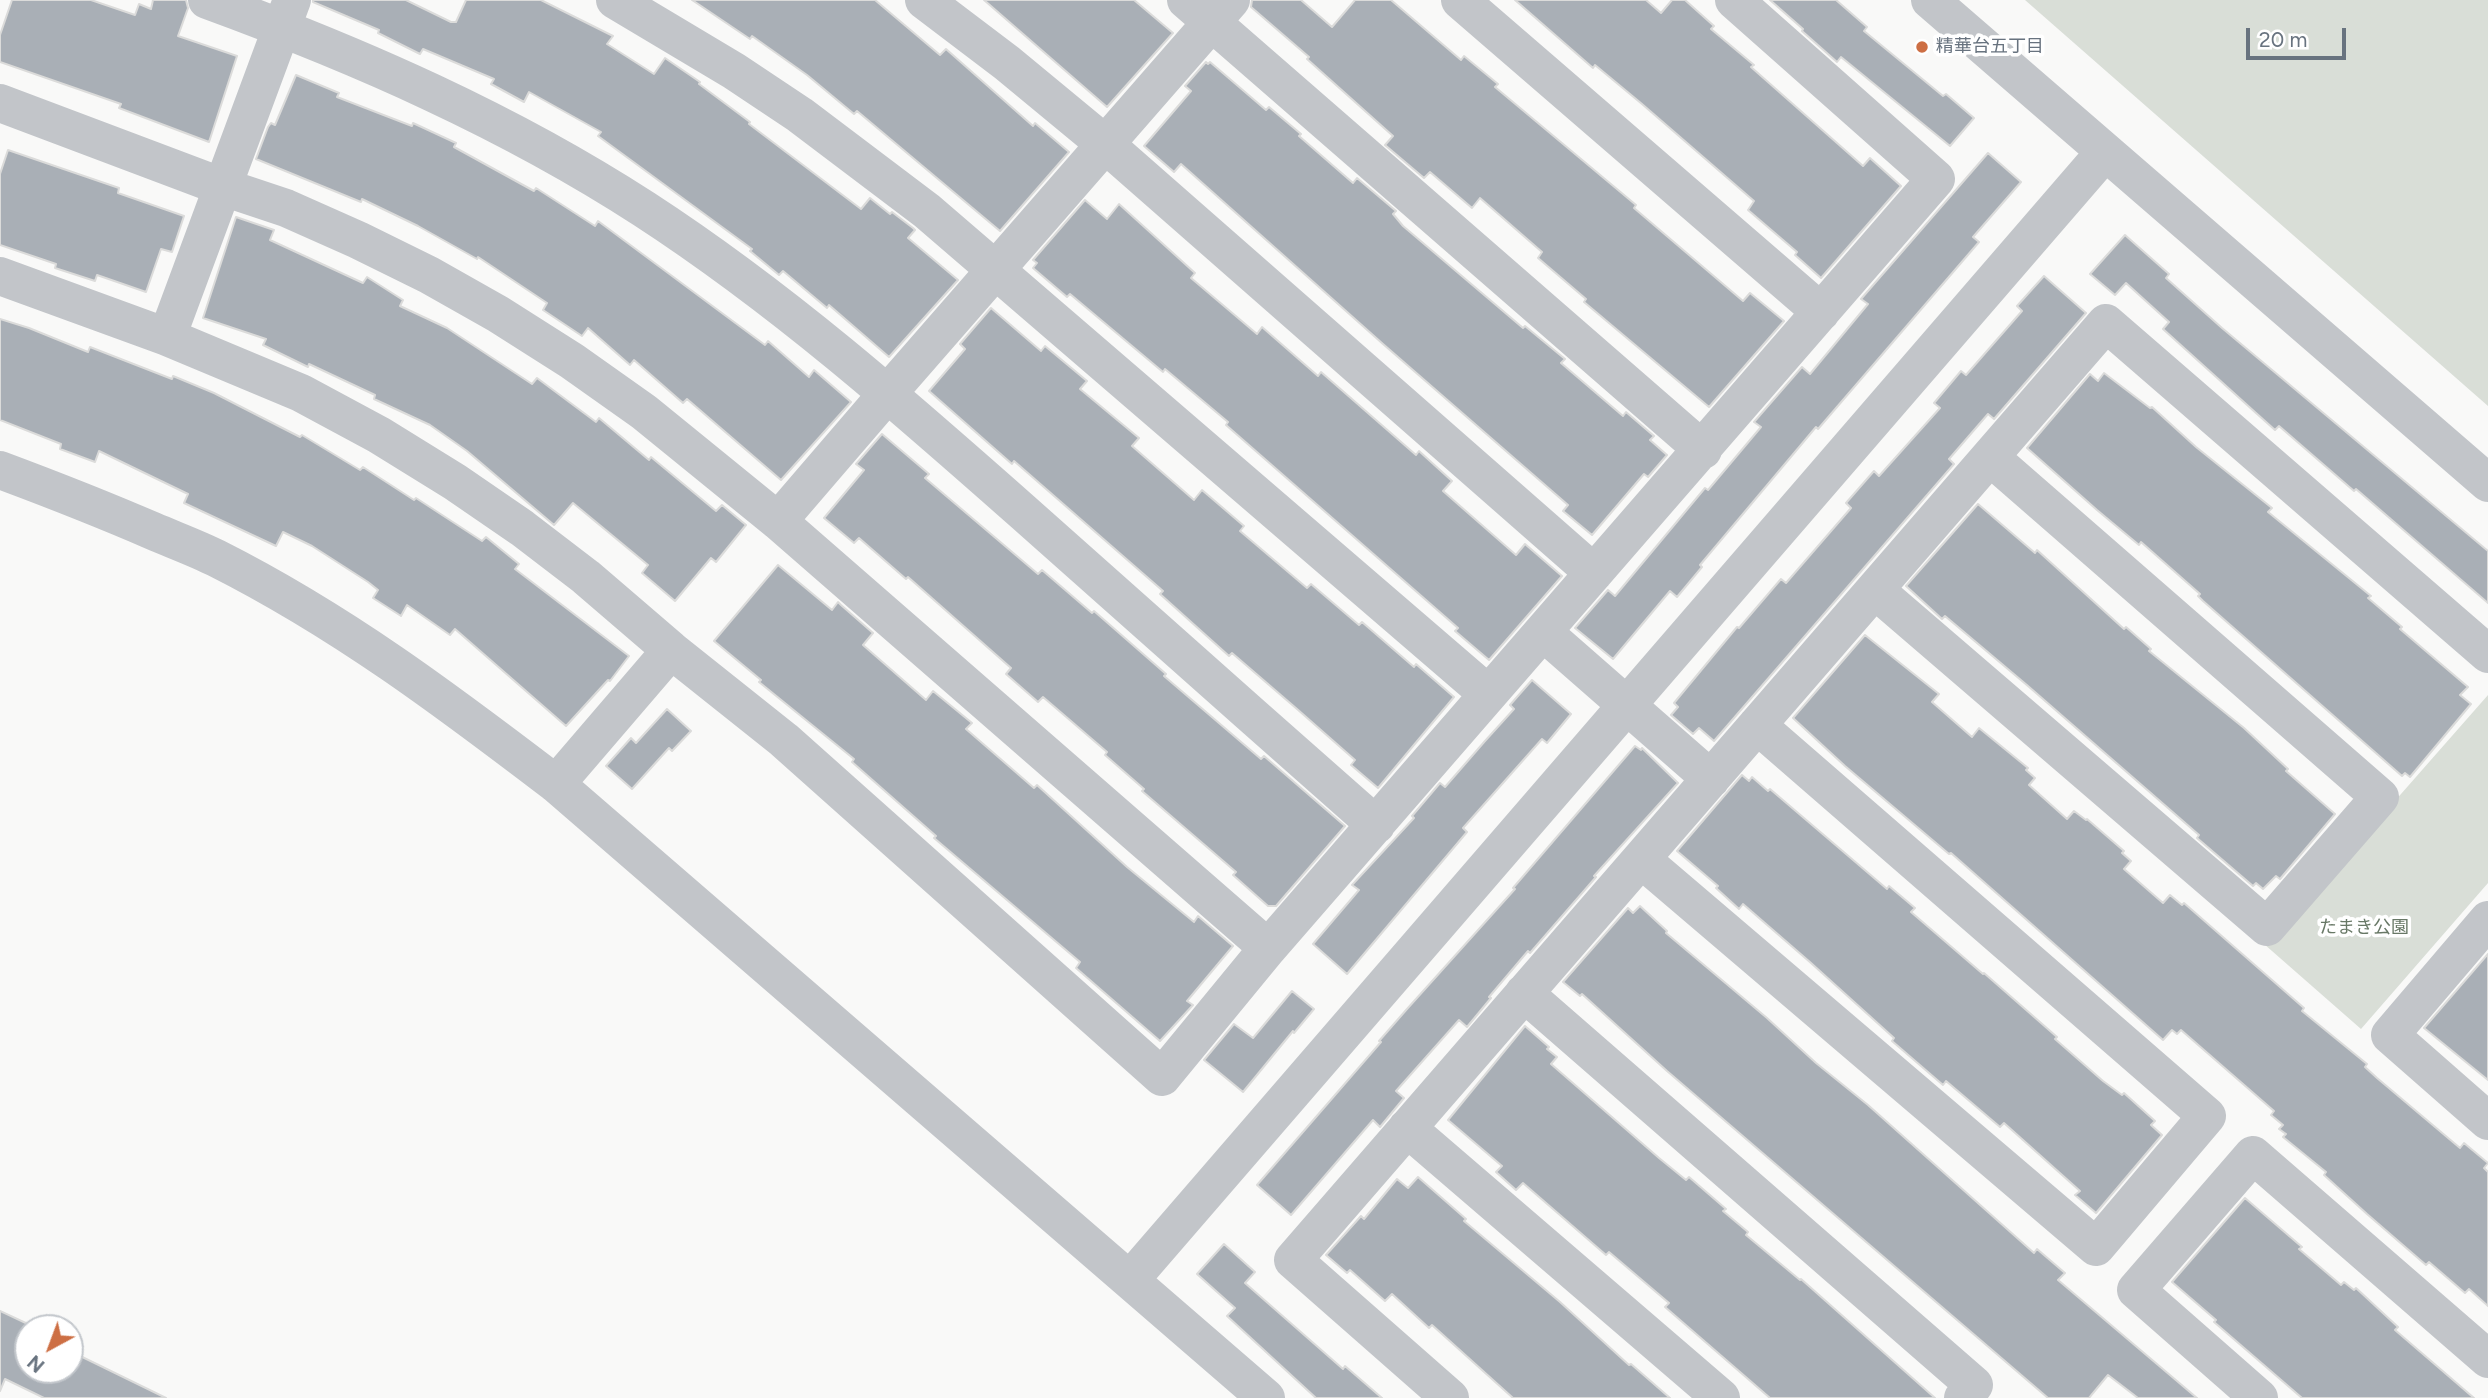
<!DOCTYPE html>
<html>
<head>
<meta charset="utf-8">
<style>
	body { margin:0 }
	#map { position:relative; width:2488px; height:1398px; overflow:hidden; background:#f9f9f8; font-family:Figtree,sans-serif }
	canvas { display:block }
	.north { position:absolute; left:14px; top:1314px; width:70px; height:70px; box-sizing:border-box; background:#fff; border:2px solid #c3c7cc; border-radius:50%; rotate:221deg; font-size:19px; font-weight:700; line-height:28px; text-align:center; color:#68737f }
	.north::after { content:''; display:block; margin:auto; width:24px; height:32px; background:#cd6f44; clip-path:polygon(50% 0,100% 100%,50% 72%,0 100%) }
	.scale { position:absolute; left:2246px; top:28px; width:100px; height:32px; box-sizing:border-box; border:4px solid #68737f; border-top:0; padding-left:9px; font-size:21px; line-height:24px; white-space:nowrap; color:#68737f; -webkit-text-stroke:5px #fff; paint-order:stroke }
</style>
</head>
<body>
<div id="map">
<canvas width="2488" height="1398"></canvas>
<div class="north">N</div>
<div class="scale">20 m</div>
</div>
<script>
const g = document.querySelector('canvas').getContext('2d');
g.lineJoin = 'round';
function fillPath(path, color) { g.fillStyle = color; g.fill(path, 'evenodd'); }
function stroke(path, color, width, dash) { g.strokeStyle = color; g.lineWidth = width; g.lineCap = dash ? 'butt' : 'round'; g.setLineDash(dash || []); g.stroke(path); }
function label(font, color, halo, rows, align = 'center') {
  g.font = font + ' Figtree,"Noto Sans JP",sans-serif'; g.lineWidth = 7; g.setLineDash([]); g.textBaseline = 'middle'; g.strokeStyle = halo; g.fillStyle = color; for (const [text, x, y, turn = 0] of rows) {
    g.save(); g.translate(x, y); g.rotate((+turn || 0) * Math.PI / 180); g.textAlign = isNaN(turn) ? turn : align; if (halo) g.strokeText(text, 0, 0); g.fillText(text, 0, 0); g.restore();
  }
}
fillPath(new Path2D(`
	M2025,0H2488V406Z
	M2488,695V883L2361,1029L2264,944L2401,794Z`), '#d9ded7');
const building = new Path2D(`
	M12,0H91L135,15L139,4L151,9L153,0H186L188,8L178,36L237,56L209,142L119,108L121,104L0,62V35Z
	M313,0H406L451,22H456L466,0H541L613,36L607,44L654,74L665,58L700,82L699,84L750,122L749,124L861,209L870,198L890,214L892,212L913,228L915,230L908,238L958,280L889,357L829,305L827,308L783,271L779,275L750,251L752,249L598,136L601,132L529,92L524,102L491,84L494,79L423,49L420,54L378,33L379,30L313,2Z
	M692,0H875L940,55L946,49L1033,126L1035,123L1069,152L1000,231L857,111L854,114L807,75L752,36L750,39Z
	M984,0H1134L1173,33L1107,107Z
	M1252,0H1301L1332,27L1355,0H1391L1461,60L1464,56L1498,84L1495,87L1636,205L1634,208L1743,301L1750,293L1784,321L1709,407L1584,302L1586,299L1538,258L1542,252L1480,198L1472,208L1430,172L1424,178L1385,145L1393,136L1307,59L1309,57L1251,7Z
	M1515,0H1646L1661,13L1672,0H1685L1714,26L1711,29L1754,65L1751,67L1863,166L1870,158L1901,186L1821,278L1795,255L1797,252L1748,210L1754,201L1642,104L1595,65L1593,68Z
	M1770,0H1836L1867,27L1864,31L1943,96L1946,94L1974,118L1950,146L1841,57L1837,62L1802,31L1803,29Z
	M1206,62L1208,64L1210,62L1266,110L1269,107L1301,134L1299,136L1353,183L1357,178L1396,211L1393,214L1403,226L1523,328L1525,326L1565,359L1561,363L1623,416L1626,412L1654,436L1650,440L1667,455L1648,477L1644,474L1592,535L1563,511L1568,505L1383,344L1181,164L1174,172L1144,146L1191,91L1185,86Z
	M296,75L339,93L337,97L412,126L413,123L456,143L454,147L534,191L536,188L595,226L598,221L765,345L768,341L809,377L814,370L851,402L781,480L687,399L683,403L634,360L630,365L588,328L582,336L543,310L547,303L478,257L477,259L418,226L362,199L361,202L256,159L268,127L271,123L275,125Z
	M8,150L119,188L118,193L184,216L172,252L161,249L146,292L97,275L95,281L55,268L56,264L0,245V174Z
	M1988,153L2021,182L1973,237L1979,242L1818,429L1816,427L1700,565L1702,567L1677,597L1670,591L1613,659L1575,628L1608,590L1615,596L1705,488L1708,490L1761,427L1754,422L1802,367L1810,374L1868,304L1861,299Z
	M1085,200L1107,219L1119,204L1195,273L1191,278L1257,334L1262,327L1318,376L1321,372L1416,455L1419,451L1452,481L1443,491L1516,555L1525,544L1562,576L1489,660L1455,631L1458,628L1226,425L1228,422L1165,369L1163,372L1070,294L1067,297L1033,268L1037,263L1033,260Z
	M236,217L274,230L270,240L363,283L367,277L403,300L400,306L447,328L532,384L537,378L596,422L599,418L649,460L651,457L716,511L722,505L746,525L716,562L711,558L675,601L642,573L648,565L573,503L554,525L467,451L430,425L374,399L375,395L309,364L308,367L263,345L266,339L203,318Z
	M2125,235L2169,274L2166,278L2222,328L2488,551V603L2356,489L2354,491L2279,426L2275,430L2256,413L2163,329L2169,322L2126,283L2115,295L2090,274Z
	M2044,276L2086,313L1994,419L1988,414L1949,459L1954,464L1714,741L1699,728L1693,734L1671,715L1678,707L1674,703L1737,627L1739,628L1781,579L1786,583L1851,508L1846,503L1874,471L1879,476L1940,408L1934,403L1961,371L1966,375L2022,311L2017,306Z
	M991,308L1041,351L1045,346L1087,381L1080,389L1139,438L1132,446L1194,500L1202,490L1244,526L1240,531L1307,588L1311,584L1359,625L1362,622L1414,667L1416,664L1454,697L1378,788L1351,765L1355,760L1297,709L1232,653L1229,656L1160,594L1163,591L1014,461L1012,464L929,391L965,349L960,344Z
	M0,319L29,328L88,352L90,347L172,379L173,376L214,393L300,437L302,435L360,470L363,467L414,500L416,498L482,541L486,537L519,564L515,569L629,656L610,681L608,680L566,726L455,629L450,635L407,605L401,616L373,598L378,590L368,582L312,546L283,532L276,546L184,503L188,494L99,451L95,462L60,449L61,444L0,420Z
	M2104,373L2150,408L2152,407L2196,447L2272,508L2268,512L2371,596L2368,598L2402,627L2400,629L2468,687L2460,695L2471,704L2410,777L2405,773L2402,776L2203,601L2198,596L2200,594L2141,542L2139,545L2097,510L2027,448L2090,374L2098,381Z
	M882,434L929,474L925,478L1038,574L1042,570L1092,613L1094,611L1166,674L1164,676L1261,759L1264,756L1345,826L1276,906H1268L1233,875L1236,872L1142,791L1144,789L1105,755L1107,752L1043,697L1038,702L1006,674L1011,668L908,577L906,579L859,538L854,543L824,518L864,470L856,464Z
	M1978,504L2035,553L2037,550L2124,629L2126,627L2151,649L2149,651L2244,728L2288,769L2286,771L2335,814L2280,879L2276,876L2263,889L2256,883L2253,886L2197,838L2199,835L2028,686L1945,616L1942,619L1906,586Z
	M778,565L832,610L838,602L841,605L873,633L863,645L926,700L933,691L972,723L966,729L1034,788L1037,785L1127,867L1194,922L1198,916L1233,946L1187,1001L1193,1005L1160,1041L1076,968L1080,962L934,838L936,836L852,762L854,759L759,682L761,680L714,641Z
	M1865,635L1939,694L1932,702L1972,737L1979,728L2028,768L2026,770L2035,778L2029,785L2067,819L2074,811L2086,820L2087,819L2124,851L2122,853L2131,861L2124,869L2163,903L2170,895L2182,905L2184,903L2304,1008L2302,1011L2367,1064L2365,1067L2377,1078L2460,1148L2464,1143L2488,1163L2484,1168L2488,1172V1306L2469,1289L2465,1293L2429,1262L2426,1265L2367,1214L2324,1175L2326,1172L2283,1137L2286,1134L2279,1129L2283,1125L2271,1115L2274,1111L2181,1030L2177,1034L2172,1030L2163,1040L1951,853L1949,854L1845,766L1793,718Z
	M1532,680L1571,714L1547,743L1542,739L1463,828L1467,832L1347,974L1313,944L1359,890L1352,885L1414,818L1412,816L1440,783L1445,787L1485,741L1514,709L1510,705Z
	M667,709L691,731L672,751L669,748L632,789L606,766L631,738L636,743Z
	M1635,746L1641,750L1642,748L1678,783L1594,876L1596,877L1530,953L1528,951L1489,997L1491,998L1467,1027L1459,1020L1396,1091L1404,1098L1380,1127L1373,1120L1291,1215L1257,1185L1381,1042L1379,1041L1407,1009L1515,889L1513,888Z
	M1742,775L1749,781L1752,777L1768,791L1770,789L1887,889L1889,886L1915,908L1911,912L1983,974L1984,973L2057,1037L2055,1039L2103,1081L2122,1095L2124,1093L2155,1121L2151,1125L2162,1135L2096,1213L2075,1195L2080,1191L2004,1123L2000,1127L1946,1081L1943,1085L1892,1041L1894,1038L1811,963L1743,904L1739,909L1716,888L1718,886L1677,851Z
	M1640,906L1667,931L1666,933L1767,1018L1816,1063L1868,1105L2034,1253L2037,1249L2065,1273L2058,1280L2197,1398H2138L2108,1375L2089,1398H2048L1667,1071L1582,994L1580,996L1563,982L1628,908L1633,913Z
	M2488,954V1080L2424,1028Z
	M1292,991L1314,1009L1294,1033L1293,1031L1243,1092L1204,1060L1234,1024L1253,1038Z
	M1525,1026L1549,1047L1547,1049L1557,1057L1551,1064L1659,1158L1686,1180L1689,1177L1726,1209L1723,1211L1748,1232L1746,1235L1800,1280L1801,1279L1935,1398H1770L1665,1307L1669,1303L1609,1252L1606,1255L1523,1183L1516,1190L1496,1172L1502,1166L1448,1120Z
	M1418,1177L1466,1219L1464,1221L1560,1302L1629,1365L1631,1364L1670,1398H1513L1432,1325L1429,1328L1392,1294L1385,1301L1350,1270L1347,1273L1326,1255L1361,1216L1364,1219L1397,1179L1408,1188Z
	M2245,1198L2302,1247L2299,1249L2341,1285L2344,1282L2354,1290L2356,1288L2398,1327L2395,1330L2474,1398H2302L2214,1322L2216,1320L2172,1282Z
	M1224,1244L1255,1272L1245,1283L1343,1369L1345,1366L1382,1398H1316L1227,1316L1235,1308L1197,1274Z
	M0,1311L30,1325L27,1331L28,1370H70V1351L166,1398H44L5,1379L0,1391Z`);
fillPath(building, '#a9afb6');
stroke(building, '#dbdbda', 2);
stroke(new Path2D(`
	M207,0C360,56 508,121 644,209C781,298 902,405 1023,512C1141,617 1258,721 1376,825
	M615,0L734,71L800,115L927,211L1488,694
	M924,0L1007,63L1105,144L1594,573
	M1186,0L1703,450
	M1460,0L1821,312
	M1930,0L2488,483
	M0,103L223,187L286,208L358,240L429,275L498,314L572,361L644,412L778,521L1268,948
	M0,276L167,337L301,393L379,435L455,482L522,528L586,577L671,650L784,740L1162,1077L1268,948L1936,179L1734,0
	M167,337L292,0
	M0,470C51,489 102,509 153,531C174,540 196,548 216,558C341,621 446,700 556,784L1266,1398
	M778,521L888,393L1231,0
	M1875,590L2267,927L2380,797L1990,457
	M1543,632L1711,779
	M556,784L671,650
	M1641,859L2096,1247L2207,1116L1757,725
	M2488,920L2390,1035L2488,1121
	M1524,993L1974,1385L1963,1398
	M1407,1128L1721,1398
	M1130,1280L2105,152
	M1450,1398L1293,1260L2106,323L2488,654
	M2259,1398L2136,1290L2253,1155L2488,1359`), '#c2c5c9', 38);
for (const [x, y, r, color] of [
	[1922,47,7,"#cd6f44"]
]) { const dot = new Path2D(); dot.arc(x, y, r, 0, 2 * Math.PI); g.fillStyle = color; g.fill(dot); stroke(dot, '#fff', 2.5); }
label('18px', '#68737f', '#fff', [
	["精華台五丁目",1936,47]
], 'left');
label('18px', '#687866', '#fff', [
	["たまき公園",2364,928]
]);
</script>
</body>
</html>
